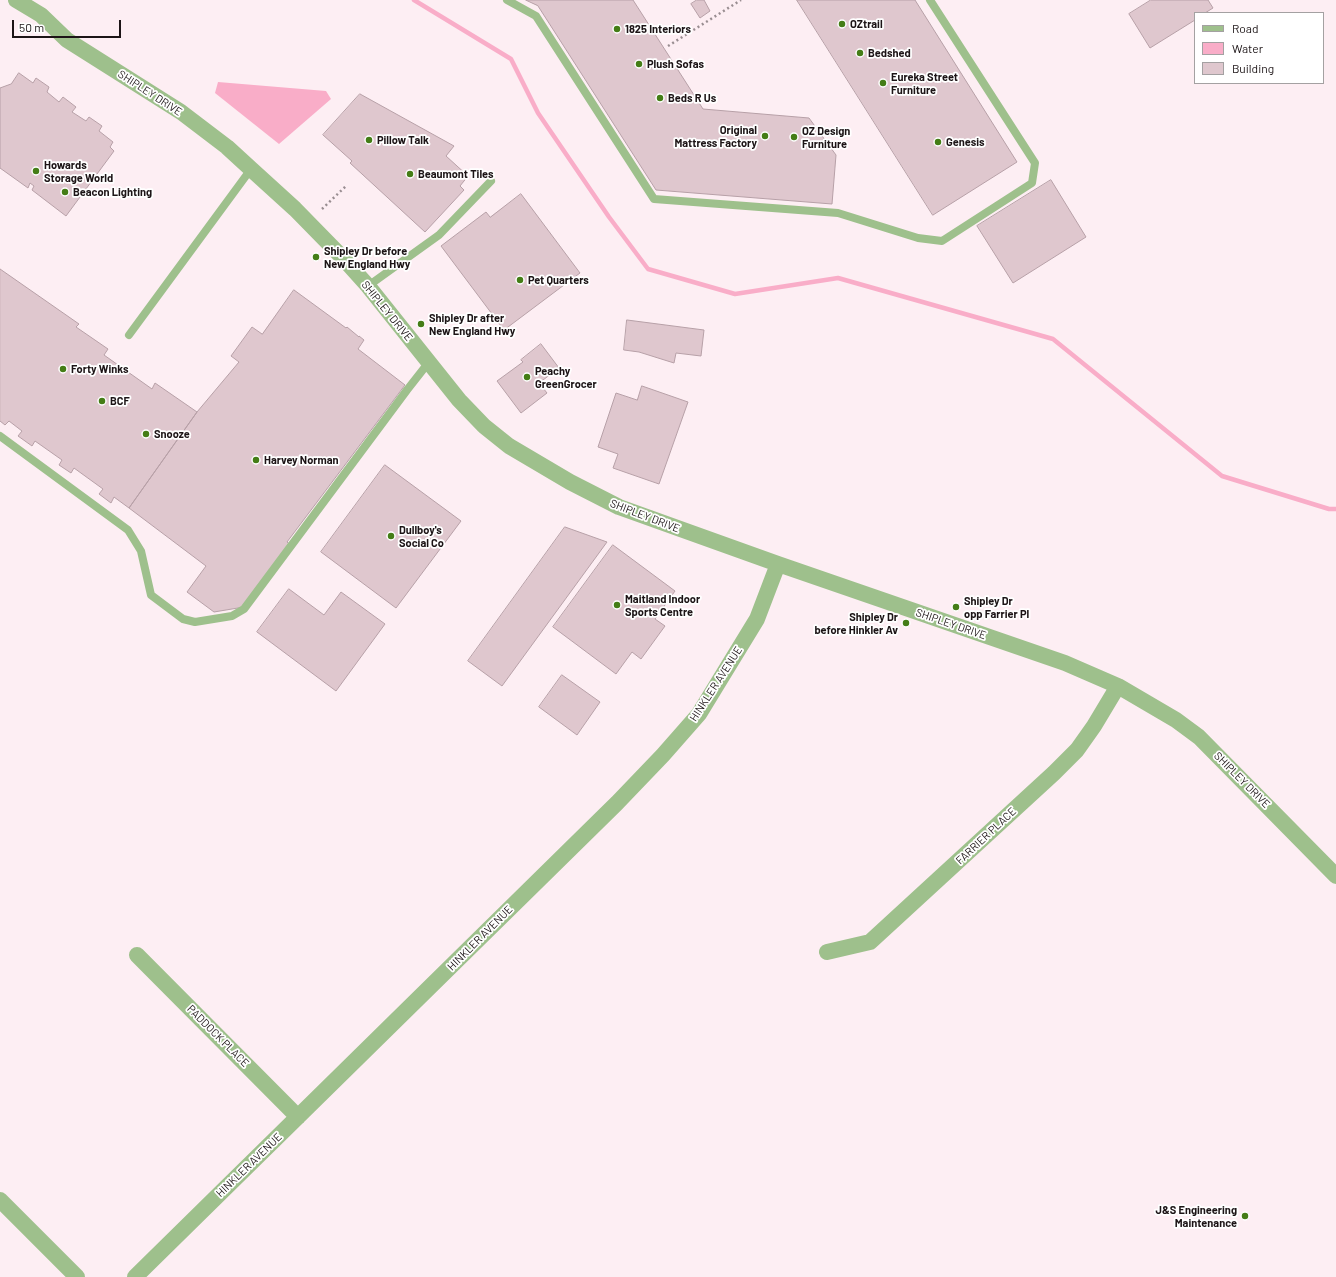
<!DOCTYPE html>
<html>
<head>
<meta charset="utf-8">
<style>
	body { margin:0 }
	#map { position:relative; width:1336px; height:1277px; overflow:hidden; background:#fdeef3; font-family:Barlow,sans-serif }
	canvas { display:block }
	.legend { position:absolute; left:1194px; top:12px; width:130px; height:72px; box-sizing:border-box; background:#fff; border:1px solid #a4a1a2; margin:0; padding:5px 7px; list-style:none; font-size:12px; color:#1c1416 }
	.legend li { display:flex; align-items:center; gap:8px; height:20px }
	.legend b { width:20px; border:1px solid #a4a1a2 }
	.scale { position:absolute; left:12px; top:20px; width:109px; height:18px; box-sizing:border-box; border:2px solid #1c1416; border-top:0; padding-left:5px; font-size:12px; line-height:14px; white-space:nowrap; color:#1c1416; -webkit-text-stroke:3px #fff; paint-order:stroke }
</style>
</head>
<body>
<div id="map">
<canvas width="1336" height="1277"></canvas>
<ul class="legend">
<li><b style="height:5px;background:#9ec08c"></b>Road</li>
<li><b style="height:11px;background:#f9adc8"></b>Water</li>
<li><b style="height:11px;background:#dfc7ce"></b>Building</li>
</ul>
<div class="scale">50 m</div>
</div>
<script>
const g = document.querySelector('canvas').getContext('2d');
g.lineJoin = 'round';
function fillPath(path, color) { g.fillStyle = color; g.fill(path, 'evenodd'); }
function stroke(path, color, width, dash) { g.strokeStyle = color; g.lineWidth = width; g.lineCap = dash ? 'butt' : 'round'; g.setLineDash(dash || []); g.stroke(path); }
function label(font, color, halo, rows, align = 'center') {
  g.font = font + ' Barlow,sans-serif'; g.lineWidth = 3.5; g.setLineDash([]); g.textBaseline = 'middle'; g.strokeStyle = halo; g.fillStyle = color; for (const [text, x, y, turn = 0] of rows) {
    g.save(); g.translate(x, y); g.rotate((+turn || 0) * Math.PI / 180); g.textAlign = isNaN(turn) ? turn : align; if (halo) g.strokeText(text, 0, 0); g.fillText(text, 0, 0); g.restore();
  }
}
fillPath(new Path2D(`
	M218,82L326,91L331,99L279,144L215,93Z`), '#f9adc8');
stroke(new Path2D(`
	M414,0L511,59L538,113L609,217L648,269L735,294L838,278L1053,339L1222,476L1329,509H1336`), '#f9adc8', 4.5);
const building = new Path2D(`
	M526,0H633L703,109L809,118L836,155L832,204L656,190L538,6Z
	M697,0H704L710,11L700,18L691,4Z
	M797,0H915L1017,162L933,215Z
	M1151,0H1208L1213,8L1205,13H1195V20L1150,48L1129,14Z
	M19,73L33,83L36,78L49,87L47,92L59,102L63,97L76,107L72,112L86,121L89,117L102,126L99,131L113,142L110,147L114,151L66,216L32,190L34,186L30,183L28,188L0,168V88L11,84Z
	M360,94L454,146L446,156L468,176L460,186L464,190L425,232L350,163L352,161L323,135Z
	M1051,180L1086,237L1013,283L977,226Z
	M521,194L580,273L504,330L441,246L486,212L490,217Z
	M0,269L79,324L76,327L108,349L104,355L152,389L155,383L197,412L129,508L114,497L111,503L99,494L103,489L74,468L71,473L59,465L62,460L35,441L32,446L18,436L22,431L9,421L5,425L0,421Z
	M294,290L346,328L347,327L359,337V336L364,340L358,349L405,385L287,542L291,545L244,607L214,612L187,592L206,566L129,508L197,412L239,362L231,356L252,327L262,334Z
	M627,320L704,330L701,356L676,353L674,363L639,352L624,350Z
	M541,344L559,368L539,383L547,393L521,413L497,381L523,362L521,360Z
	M642,386L688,402L659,484L613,468L618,454L598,447L616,393L637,400Z
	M385,465L461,521L396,608L321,552Z
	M565,527L607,542L502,686L468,661Z
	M613,545L675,591L655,619L665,626L641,659L632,652L616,674L553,627Z
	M289,589L324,615L341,592L385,624L336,691L257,632Z
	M562,675L600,702L577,735L539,707Z`);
fillPath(building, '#dfc7ce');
stroke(building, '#b7a0a7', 1);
stroke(new Path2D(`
	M668,46L741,0
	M322,209L346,186`), '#998d91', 2.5, [2, 3]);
stroke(new Path2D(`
	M507,0L536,16L654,199L838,213L918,238L942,241L1032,183L1035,163L930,0
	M368,286L439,235L491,181
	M129,335L251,169
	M0,436L128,530L141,551L151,595L183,619L195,622L232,616L244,609L407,390L429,362`), '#9ec08c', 8);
stroke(new Path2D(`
	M16,0L41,15L67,40L181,112L227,147L251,169L295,209L341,256L368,286L459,400L484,426L509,446L570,482L619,507L778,564L1065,663L1118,686L1176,720L1199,737L1336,876
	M827,952L870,942L1054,773L1077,750L1094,726L1118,686
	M137,955L298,1117
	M0,1200L77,1277
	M135,1277L617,803L663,755L699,714L757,619L778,564`), '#9ec08c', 16);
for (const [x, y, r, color] of [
	[842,24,4,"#447d16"],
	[617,29,4,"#447d16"],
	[860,53,4,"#447d16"],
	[639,64,4,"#447d16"],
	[883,83,4,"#447d16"],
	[660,98,4,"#447d16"],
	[765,136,4,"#447d16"],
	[794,137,4,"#447d16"],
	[369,140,4,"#447d16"],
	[938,142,4,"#447d16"],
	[36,171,4,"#447d16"],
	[410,174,4,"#447d16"],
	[65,192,4,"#447d16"],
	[316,257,4,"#447d16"],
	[520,280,4,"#447d16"],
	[421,324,4,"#447d16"],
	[63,369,4,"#447d16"],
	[527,377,4,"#447d16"],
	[102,401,4,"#447d16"],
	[146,434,4,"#447d16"],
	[256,460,4,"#447d16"],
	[391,536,4,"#447d16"],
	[617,605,4,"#447d16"],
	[956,607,4,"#447d16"],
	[906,623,4,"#447d16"],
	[1245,1216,4,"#447d16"]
]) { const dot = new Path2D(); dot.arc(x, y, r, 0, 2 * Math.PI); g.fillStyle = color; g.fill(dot); stroke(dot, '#fff', 1.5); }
label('bold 11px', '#1c1416', '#fff', [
	["OZtrail",850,24],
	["1825 Interiors",625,29],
	["Bedshed",868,53],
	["Plush Sofas",647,64],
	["Eureka Street",891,77],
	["Furniture",891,90],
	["Beds R Us",668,98],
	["Original",757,130,"right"],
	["Mattress Factory",757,143,"right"],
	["OZ Design",802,131],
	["Furniture",802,144],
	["Pillow Talk",377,140],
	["Genesis",946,142],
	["Howards",44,165],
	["Storage World",44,178],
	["Beaumont Tiles",418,174],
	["Beacon Lighting",73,192],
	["Shipley Dr before",324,251],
	["New England Hwy",324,264],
	["Pet Quarters",528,280],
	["Shipley Dr after",429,318],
	["New England Hwy",429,331],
	["Forty Winks",71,369],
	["Peachy",535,371],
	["GreenGrocer",535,384],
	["BCF",110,401],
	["Snooze",154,434],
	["Harvey Norman",264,460],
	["Dullboy's",399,530],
	["Social Co",399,543],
	["Maitland Indoor",625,599],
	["Sports Centre",625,612],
	["Shipley Dr",964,601],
	["opp Farrier Pl",964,614],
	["Shipley Dr",898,617,"right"],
	["before Hinkler Av",898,630,"right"],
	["J&S Engineering",1237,1210,"right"],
	["Maintenance",1237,1223,"right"]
], 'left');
label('11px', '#1c1416', '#fff', [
	["SHIPLEY DRIVE",150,93,33],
	["SHIPLEY DRIVE",387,311,51],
	["SHIPLEY DRIVE",645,516,21],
	["SHIPLEY DRIVE",951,624,19],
	["HINKLER AVENUE",716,684,-57],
	["SHIPLEY DRIVE",1242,780,45],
	["FARRIER PLACE",986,836,-43],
	["HINKLER AVENUE",480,938,-45],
	["PADDOCK PLACE",218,1036,45],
	["HINKLER AVENUE",249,1165,-44]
]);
</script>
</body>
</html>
